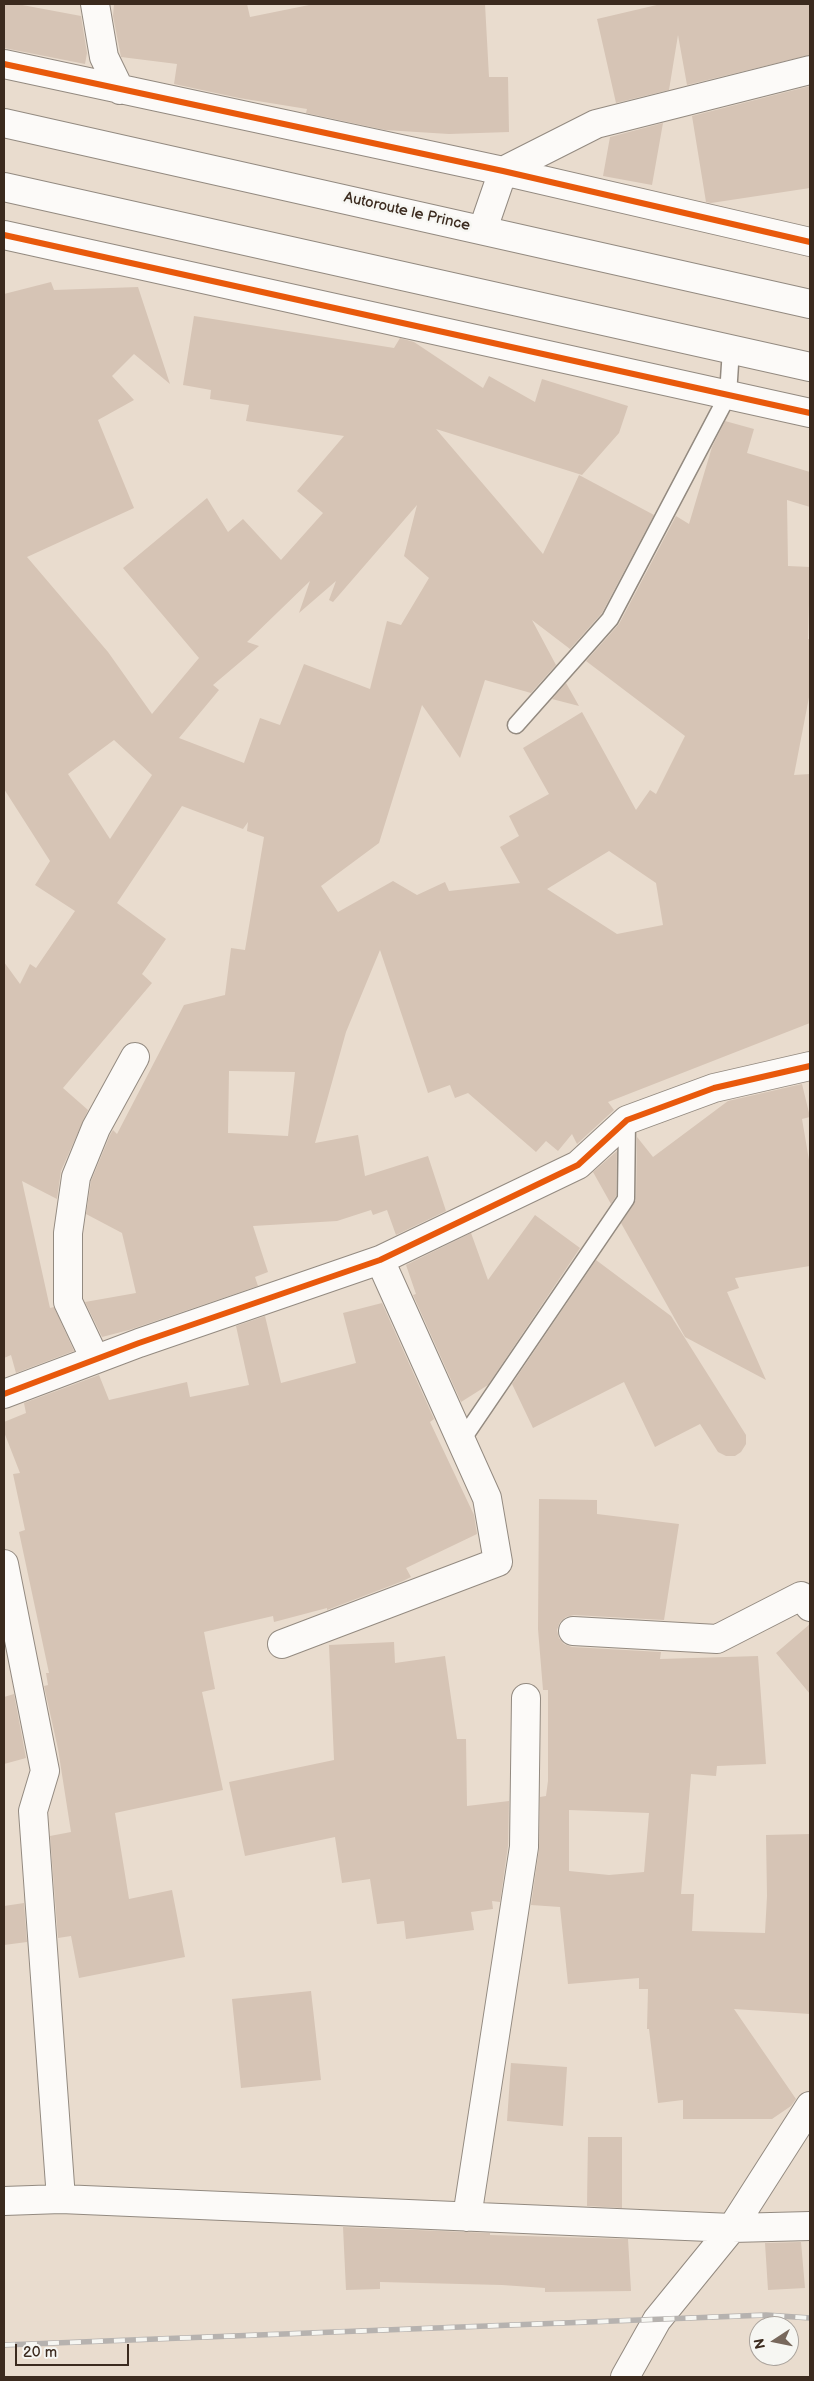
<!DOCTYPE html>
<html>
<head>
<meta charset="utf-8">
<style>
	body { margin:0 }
	#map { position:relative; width:814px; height:2381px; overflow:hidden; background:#e9dcce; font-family:"Balsamiq Sans",sans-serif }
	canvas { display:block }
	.frame { position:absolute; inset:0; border:5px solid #3b2a1e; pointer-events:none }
	.north { position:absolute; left:749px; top:2316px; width:50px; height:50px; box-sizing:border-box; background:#f6f6f2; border:1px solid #aba49d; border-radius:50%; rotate:259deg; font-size:14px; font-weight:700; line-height:20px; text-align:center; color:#3b2a1e }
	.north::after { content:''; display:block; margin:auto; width:18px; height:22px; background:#78685c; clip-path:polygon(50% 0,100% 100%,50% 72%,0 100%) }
	.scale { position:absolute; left:15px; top:2344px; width:114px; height:22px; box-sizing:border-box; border:2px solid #3b2a1e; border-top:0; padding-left:6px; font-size:15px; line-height:18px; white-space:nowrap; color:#3b2a1e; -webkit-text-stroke:4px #f6f6f2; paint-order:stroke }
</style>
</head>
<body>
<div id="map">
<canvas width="814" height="2381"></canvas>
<div class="frame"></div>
<div class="north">N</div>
<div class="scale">20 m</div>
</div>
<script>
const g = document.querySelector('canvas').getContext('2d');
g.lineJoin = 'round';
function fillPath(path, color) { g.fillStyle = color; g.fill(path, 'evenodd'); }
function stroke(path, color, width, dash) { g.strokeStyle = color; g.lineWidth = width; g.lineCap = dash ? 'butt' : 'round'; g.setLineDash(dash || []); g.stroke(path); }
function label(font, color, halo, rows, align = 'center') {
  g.font = font + ' "Balsamiq Sans",sans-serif'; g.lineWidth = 5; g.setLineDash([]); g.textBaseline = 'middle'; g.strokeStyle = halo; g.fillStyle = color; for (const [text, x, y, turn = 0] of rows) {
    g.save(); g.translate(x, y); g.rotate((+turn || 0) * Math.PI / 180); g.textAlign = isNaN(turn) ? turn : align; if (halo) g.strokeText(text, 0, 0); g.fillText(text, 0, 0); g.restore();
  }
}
fillPath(new Path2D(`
	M4,4H17L81,16L87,53L85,64L4,48Z
	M114,4H247L250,17L314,4H485L489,77H508L509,132L449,134L385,130L306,113L307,109L239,98L174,84L177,64L121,57L113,16Z
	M661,4H810V55L687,85L678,35L669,90L616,103L597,19Z
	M810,86V188L711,203L706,202L692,116Z
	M663,123L652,185L603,176L610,137Z
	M51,282L54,290L138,287L170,384L134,354L112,376L134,400L98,420L134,508L27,557L108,652L152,714L199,658L123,568L207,498L228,532L243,519L281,560L323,513L297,491L344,436L246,421L249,405L210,399L211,390L183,385L194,316L394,348L400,338L414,342L483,388L489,376L535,402L542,379L628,406L619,433L582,475L436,429L543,554L579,475L654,515L602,613L570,649L532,620L556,665L531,693L485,680L460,758L422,705L379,843L321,886L338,912L393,881L417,895L445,882L449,891L520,883L500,847L519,836L509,816L549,794L523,748L582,712L636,810L650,790L656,794L685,736L586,661L619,624L676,516L689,524L712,447L725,421L754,429L747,453L810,472V507L787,500L788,566L810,567L808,639H810V692L794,775L810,774V1023L608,1102L614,1110L577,1144L572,1134L558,1151L546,1141L536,1152L468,1093L455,1098L450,1085L428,1093L380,950L346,1032L315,1143L358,1135L365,1176L428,1156L446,1211L396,1235L387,1210L373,1215L371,1210L337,1221L253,1226L268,1272L255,1277L258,1286L129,1330L102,1337L85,1302L136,1293L122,1233L86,1214L91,1181L110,1135L113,1130L117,1134L184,1005L225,995L231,948L245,950L264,837L247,831L248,822L243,829L182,806L117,903L166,939L142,974L152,983L63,1088L88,1110L61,1171L57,1199L22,1181L50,1308L54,1307L74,1351L16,1373L11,1355L4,1358V962L20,984L30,964L36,968L75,911L35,885L50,861L4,789V294ZM417,505L404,556L429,578L401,625L387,621L370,689L304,664L280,725L260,718L244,763L179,738L219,690L213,685L259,646L247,642L310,581L299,613L336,581L329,600L333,602ZM114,740L152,775L110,839L68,774ZM609,851L656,883L663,925L617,934L547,889ZM229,1071L295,1072L288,1136L228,1133Z
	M566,683L579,706L552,699Z
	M802,1084L810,1117L802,1119L810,1166V1266L735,1278L739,1288L727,1292L766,1380L685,1337L621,1223L636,1200L637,1137L653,1157L728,1101Z
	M617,1151L616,1196L611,1204L593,1172Z
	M535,1215L580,1248L488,1385L461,1402L413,1295L416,1294L406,1265L471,1233L488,1280Z
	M596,1260L671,1316L746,1435V1444L741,1452L735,1456H726L718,1452L700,1424L655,1447L624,1382L533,1428L512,1384Z
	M382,1303L434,1419L430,1422L474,1515L477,1534L406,1568L411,1577L403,1581L327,1610V1608L274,1622L273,1616L204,1632L215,1689L202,1692L223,1790L115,1813L129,1899L172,1890L185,1957L79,1978L71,1936L58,1938L50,1836L71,1832L58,1749L44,1686L48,1685L46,1673H49L19,1532L25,1530L13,1474L20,1473L4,1432V1422L26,1413L24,1403L99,1375L109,1400L187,1382L190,1397L249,1385L236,1326L265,1316L281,1383L356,1363L343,1313Z
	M539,1499L597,1500V1514L679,1524L664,1620L574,1615L566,1617L560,1622L557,1630L559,1638L564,1644L572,1647L661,1652L660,1659L758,1656L766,1764L717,1766L716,1776L691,1774L681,1894H694L692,1931L765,1933L767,1896L766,1835L810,1834V2014L734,2009L796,2099L791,2106L772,2119H683V2100L658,2103L649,2029H647L648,1989H639V1978L568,1984L560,1907L531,1905L539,1849L540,1797L546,1796L548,1781V1690H543L538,1629ZM569,1810L649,1813L644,1872L609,1875L569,1871Z
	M810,1624V1694L776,1653Z
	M394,1642L395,1663L445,1656L457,1739H466L467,1806L509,1801L508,1846L500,1902L492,1901L493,1909L471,1912L474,1930L406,1939L404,1921L377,1924L370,1879L342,1883L335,1837L245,1856L229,1782L334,1760L329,1645Z
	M14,1694L26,1758L4,1764V1697Z
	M24,1903L27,1942L4,1945V1906Z
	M311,1991L321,2080L241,2088L232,1999Z
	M511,2063L567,2067L563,2126L507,2121Z
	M588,2137H622V2208L587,2206Z
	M343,2227L490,2233V2235L628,2239L631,2291L545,2292V2288L502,2285L380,2282V2289L346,2290Z
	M801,2242L805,2288L768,2290L765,2243Z`), '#d6c4b5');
const lane = new Path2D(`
	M516,725L610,619L728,395L731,349
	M462,1440L626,1199L627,1120`);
const street = new Path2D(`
	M95,4L104,57L120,90
	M4,64L503,171L810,242
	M483,229L503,171L596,124L810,70
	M4,235L810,413
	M95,1359L68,1302V1233L76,1177L96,1128L135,1057
	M4,1394L139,1343L380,1260L578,1165L627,1120L714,1088L810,1066
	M4,1564L45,1771L33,1811L61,2199
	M573,1631L717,1639L801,1596L810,1607
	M282,1644L498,1562L487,1498L380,1260
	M4,2201L61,2199L732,2228L810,2226
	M467,2217L524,1847L526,1698
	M625,2377L657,2320L732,2228L810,2106`);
const primary = new Path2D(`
	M4,123L810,304
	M4,187L810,367`);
stroke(lane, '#938a80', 19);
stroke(street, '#938a80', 30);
stroke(primary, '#938a80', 30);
stroke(lane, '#fcfaf8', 16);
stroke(street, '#fcfaf8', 28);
stroke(primary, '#fcfaf8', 28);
const rail = new Path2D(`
	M4,2345L766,2315L810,2318`);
stroke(rail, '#b6b2af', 5.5);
stroke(rail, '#f6f6f2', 4, [11]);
stroke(new Path2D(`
	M4,64L503,171L810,242
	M4,235L810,413
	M4,1394L139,1343L380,1260L578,1165L627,1120L714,1088L810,1066`), '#e8590c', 6);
label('15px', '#3b2a1e', '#f6f6f2', [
	["Autoroute le Prince",407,212,13]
]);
</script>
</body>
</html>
